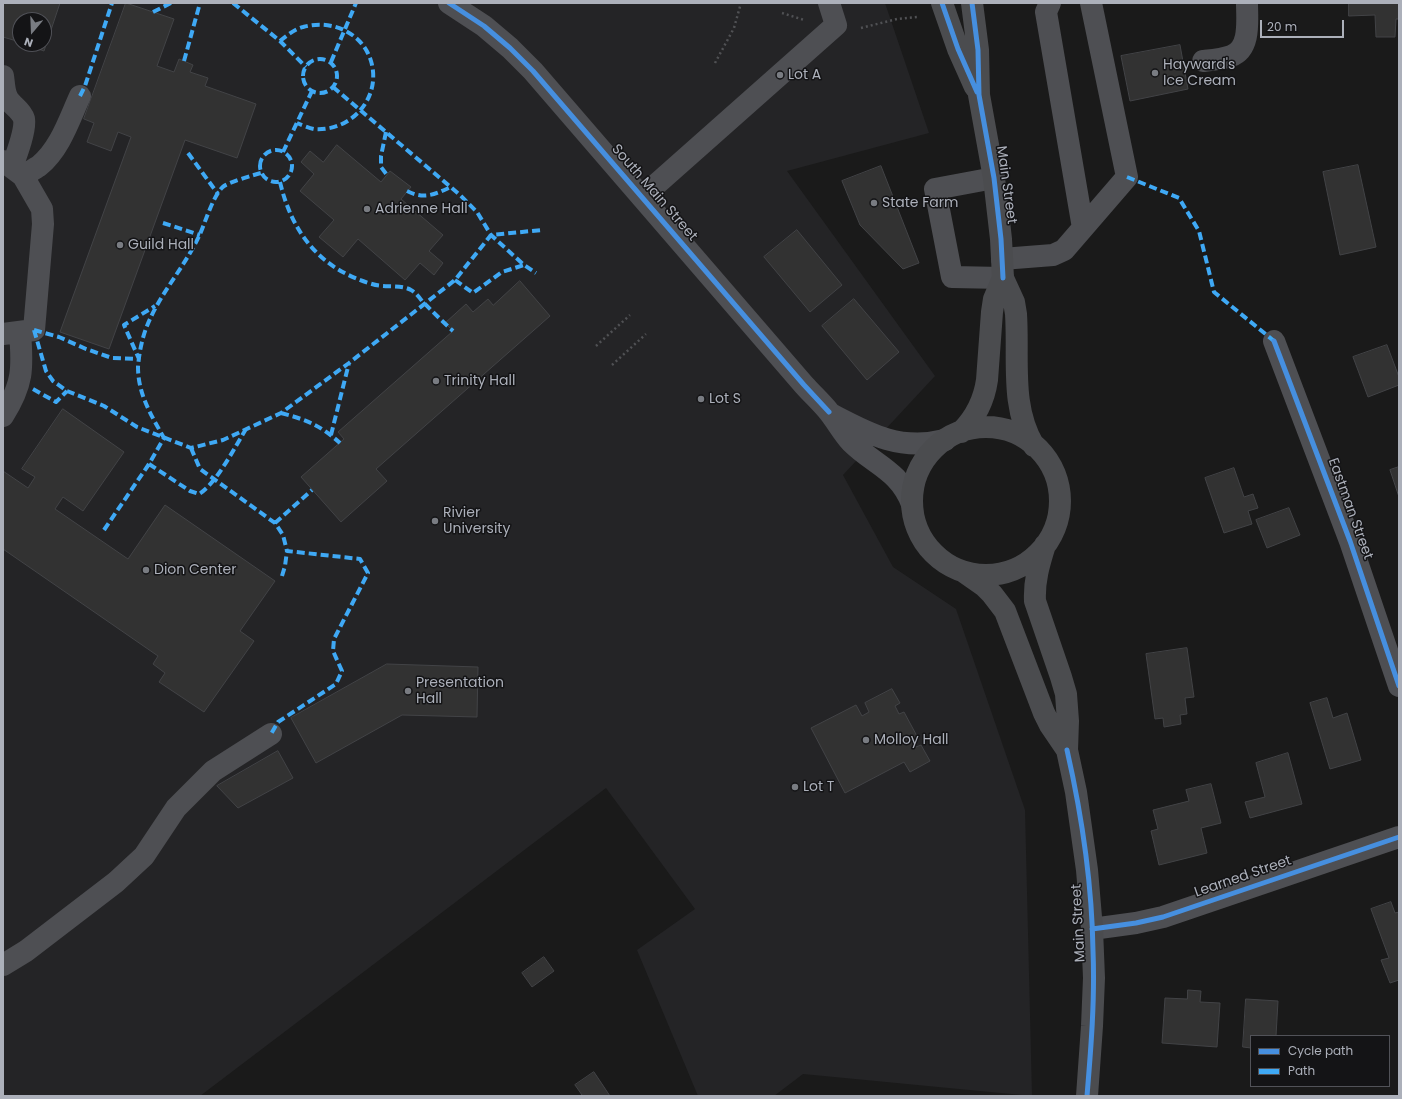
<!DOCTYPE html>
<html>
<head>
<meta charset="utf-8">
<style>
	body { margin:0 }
	#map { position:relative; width:1402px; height:1099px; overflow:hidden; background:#1a1a1a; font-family:Poppins,sans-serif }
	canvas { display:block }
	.frame { position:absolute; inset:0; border:4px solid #acb0ba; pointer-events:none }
	.legend { position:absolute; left:1250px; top:1035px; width:140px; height:52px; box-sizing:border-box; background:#141416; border:1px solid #515258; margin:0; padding:5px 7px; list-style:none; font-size:12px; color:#acb0ba }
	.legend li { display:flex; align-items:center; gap:8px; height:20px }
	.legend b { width:20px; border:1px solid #515258 }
	.north { position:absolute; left:12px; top:12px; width:40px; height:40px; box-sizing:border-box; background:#141416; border:1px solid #515258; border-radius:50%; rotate:199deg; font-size:11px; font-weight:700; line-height:16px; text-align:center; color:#acb0ba }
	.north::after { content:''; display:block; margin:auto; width:14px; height:18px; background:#797c82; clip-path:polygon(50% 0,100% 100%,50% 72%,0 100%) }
	.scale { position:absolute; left:1260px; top:20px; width:84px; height:18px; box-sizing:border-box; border:2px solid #acb0ba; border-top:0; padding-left:5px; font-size:12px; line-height:14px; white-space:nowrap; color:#acb0ba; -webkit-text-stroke:3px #141416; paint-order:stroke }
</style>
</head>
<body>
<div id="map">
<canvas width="1402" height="1099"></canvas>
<div class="frame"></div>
<ul class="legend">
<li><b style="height:5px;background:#468fdf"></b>Cycle path</li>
<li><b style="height:5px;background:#3fa9f5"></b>Path</li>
</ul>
<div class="north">N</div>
<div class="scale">20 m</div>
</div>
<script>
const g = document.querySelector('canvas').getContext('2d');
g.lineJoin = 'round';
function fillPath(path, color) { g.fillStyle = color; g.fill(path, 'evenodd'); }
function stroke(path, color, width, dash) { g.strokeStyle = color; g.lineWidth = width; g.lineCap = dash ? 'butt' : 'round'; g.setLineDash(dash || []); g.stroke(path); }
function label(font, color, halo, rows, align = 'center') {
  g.font = font + ' Poppins,sans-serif'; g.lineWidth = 3; g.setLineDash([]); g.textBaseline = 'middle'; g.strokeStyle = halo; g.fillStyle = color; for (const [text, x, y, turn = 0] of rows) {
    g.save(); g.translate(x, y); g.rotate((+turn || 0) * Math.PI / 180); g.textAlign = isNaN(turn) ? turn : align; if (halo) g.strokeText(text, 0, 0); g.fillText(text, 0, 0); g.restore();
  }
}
fillPath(new Path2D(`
	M3,3H885L929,133L787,171L935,376L843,475L893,567L956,609L1025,810L1032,1096L803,1074L774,1096H698L637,950L695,909L606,788L200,1096H3ZM20,20H44V44H20Z`), '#242426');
const building = new Path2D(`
	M3,3H60L44,51L24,44H44V20H20V42L3,37Z
	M126,3L174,19L157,66L174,72L179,59L184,61L193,65L190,72L208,78L205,86L256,104L237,158L185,140L109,349L60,332L131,137L118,132L111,151L87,142L94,123L84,119Z
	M1349,3H1399V19H1396L1395,37H1376L1375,15L1349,16Z
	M1180,45L1188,89L1130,101L1121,56Z
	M337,145L381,182L390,171L411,187L401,199L443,235L429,251L443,263L434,275L420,263L405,280L358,239L343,257L319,237L334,220L300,191L314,174L301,162L310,151L323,162Z
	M1358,165L1376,247L1340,255L1323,172Z
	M881,166L919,263L903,269L860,225L842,181Z
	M797,230L842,285L810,312L764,257Z
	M520,281L550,316L376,469L387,481L341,522L301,477L344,439L338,432L453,331L445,323L466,304L473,312L488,299L493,305Z
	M854,299L899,352L867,380L822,326Z
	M1387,345L1399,377V385L1368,397L1353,357Z
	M63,409L124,452L83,511L63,497L55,509L128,559L165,505L275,581L240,631L254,641L204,712L159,682L165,673L153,664L158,656L3,549V471L28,488L35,477L22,469Z
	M1399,467V497L1390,470Z
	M1234,468L1244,497L1253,494L1258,508L1248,511L1252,524L1224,533L1205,478Z
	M1289,508L1300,535L1267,548L1256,520Z
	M1187,648L1194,697L1185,698L1187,714L1180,715L1181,724L1164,727L1163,718L1155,719L1146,654Z
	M387,664L478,667L477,717L402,715L316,763L291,718Z
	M892,689L900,703L895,706L899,714L904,712L918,738L913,741L916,747L921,745L930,761L910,772L904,762L845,793L811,728L856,705L862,716L869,712L865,703Z
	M1327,698L1333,718L1347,713L1361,760L1330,769L1310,703Z
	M278,751L293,778L238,808L217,786Z
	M1288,753L1302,804L1250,818L1245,802L1265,797L1256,763Z
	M1211,784L1221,823L1201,828L1207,853L1159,865L1151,831L1158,829L1153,810L1189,801L1186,790Z
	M1391,902L1395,913L1399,912V980L1390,983L1381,960L1389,958L1371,909Z
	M544,957L554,971L532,987L522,973Z
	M1188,990L1201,991L1200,1002L1220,1003L1217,1047L1162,1043L1165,998L1187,999Z
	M1246,999L1278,1001L1276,1036H1251V1048L1243,1047Z
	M594,1072L610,1096H580L582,1095L575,1085Z`);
fillPath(building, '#323232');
stroke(building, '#424346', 1);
stroke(new Path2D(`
	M782,13L804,20
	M861,28L897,19L918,17
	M715,63L734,28L741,3
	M596,346L630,315
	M612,365L646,334`), '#505154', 2.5, [2, 3]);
stroke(new Path2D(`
	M449,3L484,26L510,48L533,71L804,385C812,394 822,403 829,412C837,422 842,432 851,442C874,465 899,470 912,504
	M1050,3L1046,12L1083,228L1127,177L1091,3
	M1203,61C1212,60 1223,59 1231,56C1251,49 1247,20 1247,3
	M3,76C4,82 4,91 7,97C11,106 21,109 24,119C26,130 16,156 12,167
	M3,161L23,176L42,209L43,224L34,330L3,334
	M23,176C28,173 34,169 39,166C60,149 69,120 80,96
	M994,178L935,189L952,277L1003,278
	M642,197L836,25L829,3
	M1002,259L1053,255L1064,250L1083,228
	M1274,341L1350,541L1399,686
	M833,415C871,435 901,451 945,440
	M3,416C23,384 23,369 20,332
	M1092,929L1136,923L1163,917L1399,837
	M3,965L26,951L116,882L144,856L176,808L213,771L271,734`), '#4e4f53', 22);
stroke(new Path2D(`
	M942,3L958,49L975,87
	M972,3L978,50L979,95L994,178L1001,239L1003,278L1014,302L1016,314C1019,358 1010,407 1034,446
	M912 501a74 74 0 1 1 148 0a74 74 0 1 1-148 0Z
	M961,432C976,417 984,401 987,380L992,312L994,299L1003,278
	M1045,545C1039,564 1034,581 1035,601L1061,677L1066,694L1068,721L1067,750L1076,792L1087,870L1092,929L1094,978L1092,1026L1087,1096
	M964,572L984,586L992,594L1005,611L1044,713L1050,725L1067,750`), '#4b4c4f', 22);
stroke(new Path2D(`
	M233,3L280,41L306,67
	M153,12L171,3
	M280,41C286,36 295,29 303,27C331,19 362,32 371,61C382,98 351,132 314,129C309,128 302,125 297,123
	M303 76a17 17 0 1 1 34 0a17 17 0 1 1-34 0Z
	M184,61L200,3
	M331,62L356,3
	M333,87L460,195L477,212L491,235L524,265L536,273
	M80,96L85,86L112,3
	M386,132L381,156V167L387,175
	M260 166a16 16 0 1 1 32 0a16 16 0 1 1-32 0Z
	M283,152L312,91
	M188,153L218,194
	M1127,177L1179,198L1199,231L1214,292L1274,341
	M280,182C292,233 320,269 372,284C384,288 400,284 411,290C415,292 419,297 422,301C432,311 442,321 453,331
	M407,191C425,200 435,194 451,187
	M163,223L200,235
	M455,280L473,293L502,272L524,265
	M34,330L46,371L53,381L67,391L104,406L137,427L191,448L223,440L281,413L349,363L455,280L491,235L542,230
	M34,330L59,337L86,349L112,358L139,359L124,325L155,306
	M3,387H4
	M33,389L56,402L67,391
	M281,413C307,420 320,425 340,443
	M331,435L349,363
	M191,448L200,469L275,523L283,535L287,551L360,559L368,573L334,639L333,651L342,671L336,684L278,722L271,734
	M149,464L190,491L199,494C216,484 235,447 246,429
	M275,523L312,490
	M104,530L149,464L164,438C151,415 138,394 138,367C139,354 142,338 147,326C160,293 185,267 200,234C205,223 214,193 224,186C230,182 253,175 261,173
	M282,576L285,566L287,551`), '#3fa9f5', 4, [8, 4]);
stroke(new Path2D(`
	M449,3L484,26L510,48L533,71L804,385L829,412
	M942,3L958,49L977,92
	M972,3L978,50L979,95L994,178L1001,239L1003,278
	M1274,341L1350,541L1399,686
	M1067,750C1082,816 1092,883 1093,951C1095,999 1091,1048 1087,1096
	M1092,929L1136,923L1163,917L1399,837`), '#468fdf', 5);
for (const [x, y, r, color] of [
	[1155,73,4,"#797c82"],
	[780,75,4,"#797c82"],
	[874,203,4,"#797c82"],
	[367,209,4,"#797c82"],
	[120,245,4,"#797c82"],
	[436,381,4,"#797c82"],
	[701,399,4,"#797c82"],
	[435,521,4,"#797c82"],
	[146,570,4,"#797c82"],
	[408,691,4,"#797c82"],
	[866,740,4,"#797c82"],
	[795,787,4,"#797c82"]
]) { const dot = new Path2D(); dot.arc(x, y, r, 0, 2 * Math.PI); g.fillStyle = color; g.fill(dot); stroke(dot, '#141416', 1.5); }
label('14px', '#acb0ba', '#141416', [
	["Hayward's",1163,65],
	["Ice Cream",1163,81],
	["Lot A",788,75],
	["State Farm",882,203],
	["Adrienne Hall",375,209],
	["Guild Hall",128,245],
	["Trinity Hall",444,381],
	["Lot S",709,399],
	["Rivier",443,513],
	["University",443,529],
	["Dion Center",154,570],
	["Presentation",416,683],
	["Hall",416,699],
	["Molloy Hall",874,740],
	["Lot T",803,787]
], 'left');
label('14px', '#acb0ba', '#141416', [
	["Main Street",1006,185,82],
	["South Main Street",654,193,49],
	["Eastman Street",1350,509,70],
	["Learned Street",1243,877,-19],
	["Main Street",1079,923,-93]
]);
</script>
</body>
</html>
